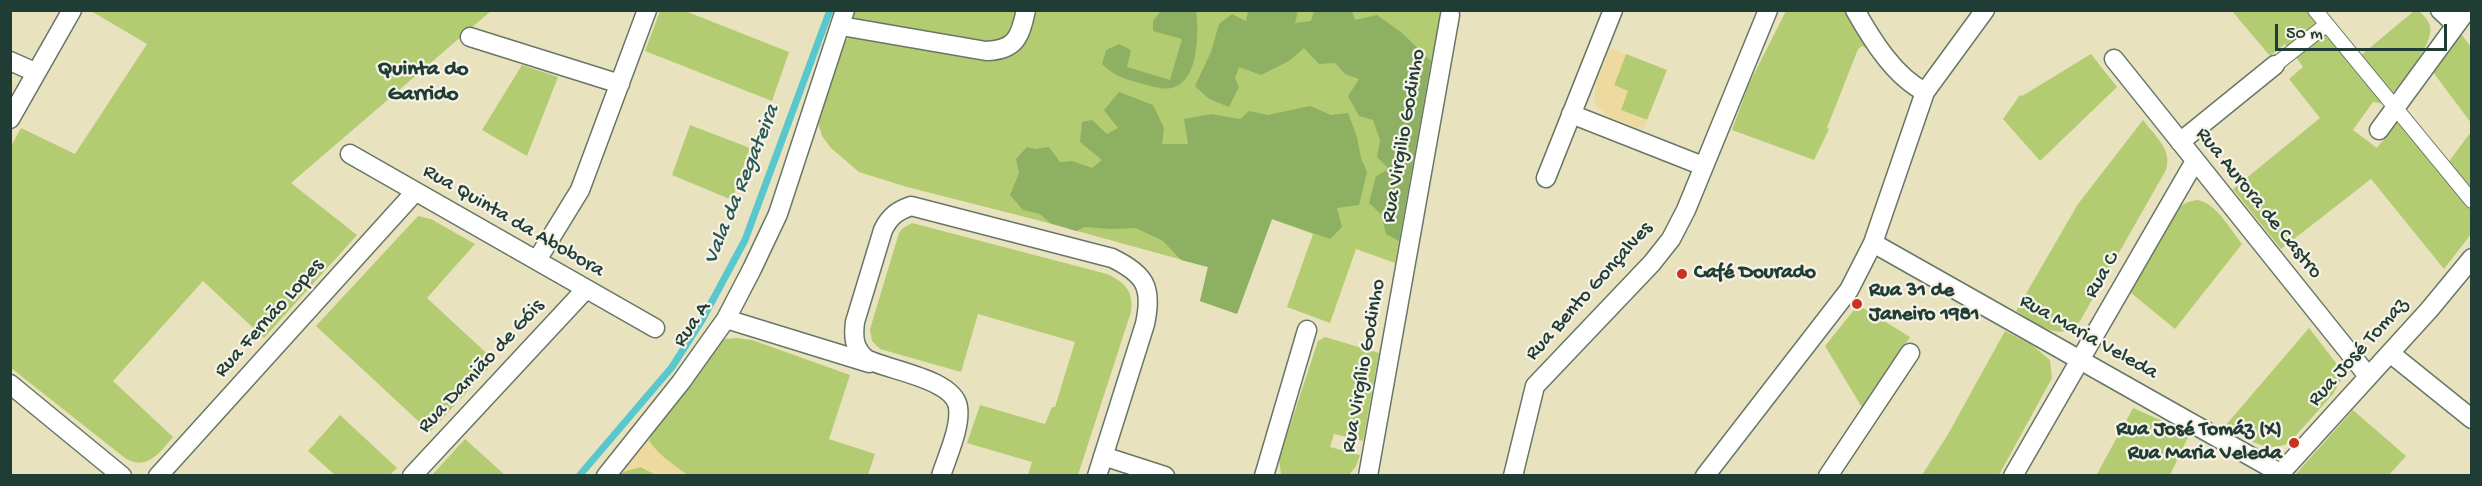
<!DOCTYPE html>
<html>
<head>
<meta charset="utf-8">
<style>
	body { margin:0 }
	#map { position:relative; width:2482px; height:486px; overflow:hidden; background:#e9e2bf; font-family:"Gochi Hand",sans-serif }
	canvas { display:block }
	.frame { position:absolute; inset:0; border:12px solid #1f3d34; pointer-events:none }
	.scale { position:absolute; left:2275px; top:24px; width:172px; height:27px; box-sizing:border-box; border:3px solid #1f3d34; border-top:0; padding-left:8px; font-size:18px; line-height:21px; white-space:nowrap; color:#1f3d34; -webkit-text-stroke:4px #f7f3e8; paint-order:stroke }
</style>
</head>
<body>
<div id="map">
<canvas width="2482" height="486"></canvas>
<div class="frame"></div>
<div class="scale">50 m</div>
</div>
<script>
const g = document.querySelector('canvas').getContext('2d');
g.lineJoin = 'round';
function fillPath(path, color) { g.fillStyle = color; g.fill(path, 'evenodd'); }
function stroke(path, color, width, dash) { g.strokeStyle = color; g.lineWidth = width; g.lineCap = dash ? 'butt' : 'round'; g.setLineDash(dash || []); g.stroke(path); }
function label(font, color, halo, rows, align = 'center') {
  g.font = font + ' "Gochi Hand",sans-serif'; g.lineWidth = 4.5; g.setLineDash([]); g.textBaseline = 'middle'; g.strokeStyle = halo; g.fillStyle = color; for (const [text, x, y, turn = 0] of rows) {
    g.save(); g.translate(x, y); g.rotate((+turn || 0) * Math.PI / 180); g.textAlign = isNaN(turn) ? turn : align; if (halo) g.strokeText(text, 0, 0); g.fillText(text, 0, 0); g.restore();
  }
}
fillPath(new Path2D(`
	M91,11H491L291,183L357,235L264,338L203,281L113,381L173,437C160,452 147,472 125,458L11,368L10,148L21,128L75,154L147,44Z
	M685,11L789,52L772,101L645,51L660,11Z
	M854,11H1444L1431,61L1395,263L1356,249L1330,323L1287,307L1313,234L1272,219L1237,314L1200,301L1208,267L1037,220L907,187L859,172L831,148L822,136L818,123L819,109L843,46L848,38Z
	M1786,11H1844L1868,49L1862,46L1858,49L1827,128L1829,129L1814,160L1732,130L1749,84Z
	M2232,11H2308L2319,24L2288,48L2285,44L2270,56Z
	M2414,11H2419C2423,15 2428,19 2430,26C2434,45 2403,79 2391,95L2360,56Z
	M2326,33L2384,104L2373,102L2353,130L2377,148L2398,120L2471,210V234L2444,269L2371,179L2281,249L2233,189L2320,118L2289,79L2303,67L2295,56Z
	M2461,34L2471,47V123L2433,72Z
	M1626,54L1667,70L1647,120L1620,110L1614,85Z
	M2091,54L2117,87L2040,161L2003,119L2020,95L2022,96Z
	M522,65L558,77L527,156L482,130Z
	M2143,120C2154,135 2173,150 2166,170L2080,321C2061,345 2037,323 2016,311L2078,204Z
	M690,125L750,148L732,200L672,175Z
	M2471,132V193L2447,164Z
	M2198,200C2217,204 2230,229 2242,244L2175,329L2130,292L2175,212C2182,204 2187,201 2198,200Z
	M418,216L431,219L475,244L427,298L495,361L430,432L316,326Z
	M912,223L1107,274C1125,282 1134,292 1131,312L1078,475H1028L1032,462L967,443L980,405L1045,424L1052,407H1055L1075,342L978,314L961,372L880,349L872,341L870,329L899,233L903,228Z
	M1858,305L1910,337L1863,409L1825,346Z
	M2309,328L2336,363L2341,380L2333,394L2290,442C2267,456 2245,437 2225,426Z
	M2005,331L2032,345L2050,360L2052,378L1999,475H1922L1947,436Z
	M1325,337L1379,353L1363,441L1334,434L1330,447L1360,455L1356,466L1349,475H1281L1279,459L1318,341Z
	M736,338L752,340L850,375L829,439L875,454L868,475H687L661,456L649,441L653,429L715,345L725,339Z
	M2133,408L2190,433L2170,475L2097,474Z
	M2353,410L2406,456L2389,475H2295Z
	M340,415L397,468L390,475H335L308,451Z
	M465,439L505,475H432Z
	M641,467L656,475L616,476L631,468Z`), '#b3cc71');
fillPath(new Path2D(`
	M1161,11H1196C1199,32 1199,83 1171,88C1163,90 1151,86 1143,84C1125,79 1116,77 1102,64L1106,50L1119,44L1131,50L1127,67L1170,80L1182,39L1153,31V21Z
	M1248,11H1298L1295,23L1311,21L1314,11H1352L1355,20L1377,15L1402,33L1431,61L1399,241L1386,234L1381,214L1369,203L1376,176L1389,169L1377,157L1380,140L1373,120L1359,116L1348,96L1359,79L1345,74L1335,63L1319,64L1304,48L1289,61L1261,75L1239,67L1235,78L1239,87L1229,107L1209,99L1195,86L1211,52L1219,24L1232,14L1246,21Z
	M1119,92L1153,105L1164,128L1162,144H1188L1184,119L1211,114L1240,119L1249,111L1268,115L1310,106L1331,115L1348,113L1357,137L1361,158L1367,172L1359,205L1337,208L1342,227L1330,239L1272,219L1237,314L1200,301L1208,267L1181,260L1163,241L1136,228L1110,229L1085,227L1076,231L1050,223L1040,214L1023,210L1010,195L1019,173L1016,159L1027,147L1035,149L1049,147L1060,162L1072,161L1092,168L1102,160L1080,142L1082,122L1092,120L1107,134L1118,128L1104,110Z`), '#8eb063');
fillPath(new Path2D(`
	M1610,48L1626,54L1614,85L1628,91L1621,110L1647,120L1643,130L1609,117L1595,104V86Z
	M653,429L649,441C659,456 674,464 687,475H656L641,467L619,473Z`), '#eeda9e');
stroke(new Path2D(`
	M579,476L672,367L702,320L745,240L830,10`), '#59c7ce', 7);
const pedestrian = new Path2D(`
	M2315,10L2472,201
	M2275,65L2326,25`);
const minor = new Path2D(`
	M1855,10C1872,40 1894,76 1925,92
	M2440,10L2456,25
	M841,26L986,51C1016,50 1020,37 1026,10
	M470,37L620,84
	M2114,59L2368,376
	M10,61L35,72
	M1571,114L1703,166
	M10,119L72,10
	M2379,130L2467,10
	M2180,142L2275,65
	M350,154L655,328
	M1546,178L1613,10
	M1873,243L2280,473
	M537,260L580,190L647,10
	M726,319L869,363
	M2390,353L2472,419
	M10,384L122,476
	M1103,456L1165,476
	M158,476L415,192
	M412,476L586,289
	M606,476L681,382L726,319L752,269L778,214L845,10
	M941,476C947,456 961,428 958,407C954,379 888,370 866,359C854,348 853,338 855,322L883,230C890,216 897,211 911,206L1112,258C1145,274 1153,287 1145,324L1097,476
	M1264,476L1307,330
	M1368,476L1450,15
	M1513,476L1535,386L1652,263L1671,239L1686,210L1768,10
	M1705,476L1849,290L1873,243L1925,92L1985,10
	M1828,476L1910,353
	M2013,476L2195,161
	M2278,476L2429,310L2472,258`);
stroke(pedestrian, '#667765', 16);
stroke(minor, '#667765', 21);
stroke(pedestrian, '#fff', 14);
stroke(minor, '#fff', 18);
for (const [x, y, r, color] of [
	[1682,274,6,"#c8321e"],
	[1857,304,6,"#c8321e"],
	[2294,443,6,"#c8321e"]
]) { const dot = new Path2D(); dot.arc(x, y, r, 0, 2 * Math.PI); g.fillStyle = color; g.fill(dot); stroke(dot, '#f7f3e8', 2); }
label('21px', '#1f3d34', '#f7f3e8', [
	["Rua Virgilio Godinho",1405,136,-80],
	["Rua Aurora de Castro",2258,204,51],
	["Rua Quinta da Abobora",513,222,30],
	["Rua C",2103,276,-60],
	["Rua Bento Gonçalves",1590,292,-48],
	["Rua Fernão Lopes",270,319,-48],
	["Rua A",693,325,-56],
	["Rua Maria Veleda",2088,338,29],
	["Rua José Tomaz",2359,353,-48],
	["Rua Virgílio Godinho",1365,366,-80],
	["Rua Damião de Góis",482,367,-47]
]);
label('bold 21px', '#1f3d34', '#f7f3e8', [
	["Café Dourado",1694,274],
	["Rua 31 de",1869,292],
	["Janeiro 1981",1869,316],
	["Rua José Tomáz (X)",2282,431,"right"],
	["Rua Maria Veleda",2282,455,"right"]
], 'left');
label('bold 22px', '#1f3d34', '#f7f3e8', [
	["Quinta do",423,71],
	["Garrido",423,96]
]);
label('italic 22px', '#2b5953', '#f7f3e8', [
	["Vala da Regateira",743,185,-68]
]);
</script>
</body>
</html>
